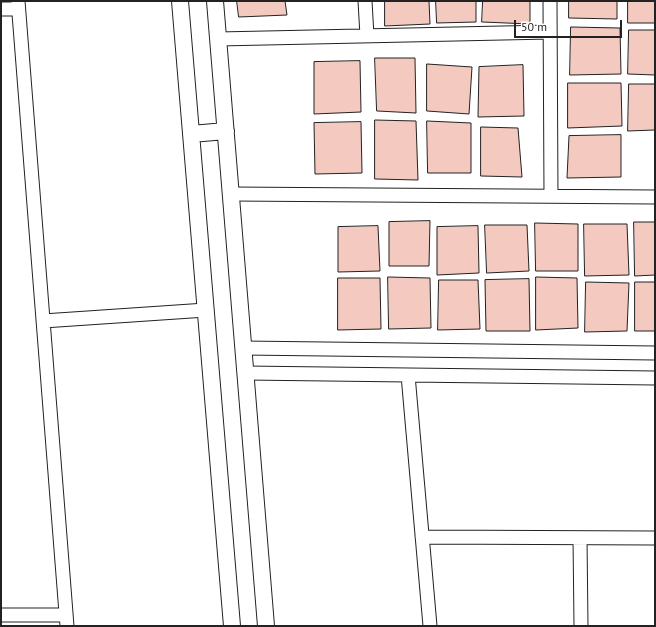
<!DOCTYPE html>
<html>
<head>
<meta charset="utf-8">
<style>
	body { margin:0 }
	#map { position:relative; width:656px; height:627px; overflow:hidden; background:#fff; font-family:"PT Sans",sans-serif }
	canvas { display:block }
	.frame { position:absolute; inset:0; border:2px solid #222; pointer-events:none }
	.scale { position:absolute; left:514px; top:20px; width:108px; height:18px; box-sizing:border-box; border:2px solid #222; border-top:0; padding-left:5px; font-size:12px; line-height:14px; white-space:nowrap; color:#222; -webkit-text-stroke:3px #fff; paint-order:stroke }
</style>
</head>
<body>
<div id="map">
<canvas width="656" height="627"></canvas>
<div class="frame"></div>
<div class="scale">50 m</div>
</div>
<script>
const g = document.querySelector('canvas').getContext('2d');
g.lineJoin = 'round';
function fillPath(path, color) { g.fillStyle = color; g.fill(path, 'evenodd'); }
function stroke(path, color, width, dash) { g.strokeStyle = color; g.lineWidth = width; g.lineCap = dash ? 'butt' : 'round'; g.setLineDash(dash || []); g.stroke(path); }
const building = new Path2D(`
	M237,1H285L287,15L239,17Z
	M385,1H429L430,24L385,26Z
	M436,1H476V22L437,23Z
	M483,1H530V24L482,22Z
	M569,1H617V19L569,18Z
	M628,1H655V23H628Z
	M571,27L620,28L621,74L570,75Z
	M629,30H655V75L628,74Z
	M375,58H415L416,113L377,111Z
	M360,61L361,112L314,114V62Z
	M427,64L472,67L469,114L427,111Z
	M523,65L524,116L478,117L479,67Z
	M568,83H621L622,126L568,128Z
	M629,84H655V130L628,131Z
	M375,120L416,121L418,180L375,179Z
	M427,121L471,123V173H428Z
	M361,122L362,173L315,174L314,123Z
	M481,127L518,128L522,177L481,176Z
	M621,135V177L567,178L569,136Z
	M430,221L429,266H389V222Z
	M634,222H655V275L635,276Z
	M535,223L578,224V271H536Z
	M584,224H627L629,275L585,276Z
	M485,225H527L529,271L487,273Z
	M378,226L380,271L338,272V227Z
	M478,226L479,273L437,275V227Z
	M388,277L430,278L431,328L389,329Z
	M536,277L577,278L578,328L536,330Z
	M338,278H380L381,329L338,330Z
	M529,279L530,331H486L485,280Z
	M439,280H478L480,329L438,330Z
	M586,282L629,283L627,331L585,332Z
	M635,282H655V331H635Z`);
fillPath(building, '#f3c9c0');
stroke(building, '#222', 1);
const minor = new Path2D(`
	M18,1L67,626
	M365,1L367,36
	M550,1L551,196
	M1,9H18
	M218,39L550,32
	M231,194L655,197
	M43,321L206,310
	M243,348L655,353
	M245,373L655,378
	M408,375L430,626
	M422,537L655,538
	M580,538L581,626
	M1,615H66`);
const tertiary = new Path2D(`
	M180,1L232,626
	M215,1L266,626
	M191,134L226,131`);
stroke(minor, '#222', 15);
stroke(tertiary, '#222', 18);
stroke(minor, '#fff', 13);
stroke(tertiary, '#fff', 16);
</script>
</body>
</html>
